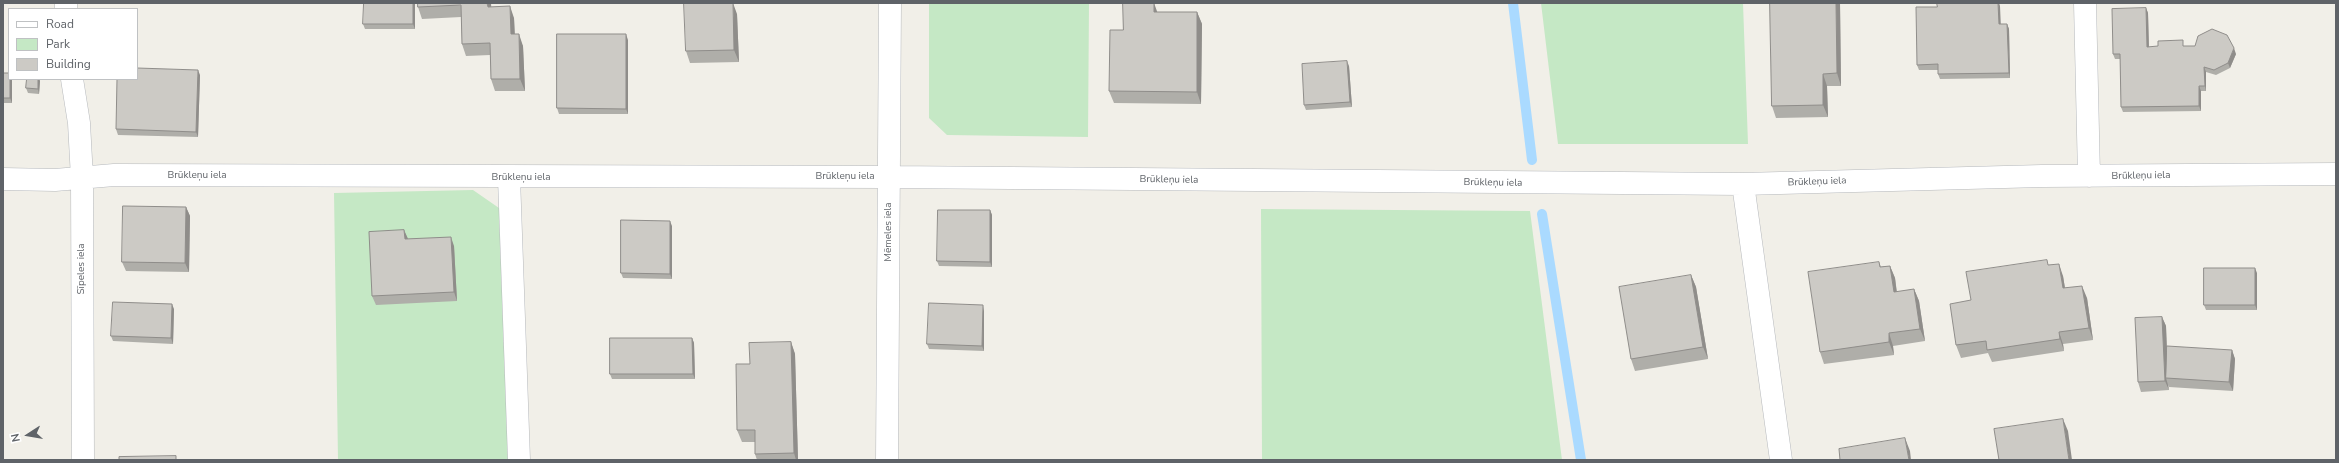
<!DOCTYPE html>
<html>
<head>
<meta charset="utf-8">
<style>
	body { margin:0 }
	#map { position:relative; width:2339px; height:463px; overflow:hidden; background:#f1efe8; font-family:"Nunito Sans",sans-serif }
	canvas { display:block }
	.frame { position:absolute; inset:0; border:4px solid #5f6368; pointer-events:none }
	.legend { position:absolute; left:8px; top:8px; width:130px; height:72px; box-sizing:border-box; background:#fff; border:1px solid #bfc1c3; margin:0; padding:5px 7px; list-style:none; font-size:12px; color:#5f6368 }
	.legend li { display:flex; align-items:center; gap:8px; height:20px }
	.legend b { width:20px; border:1px solid #bfc1c3 }
	.north { position:absolute; left:8px; top:415px; width:40px; height:40px; -webkit-text-stroke:3px #fff; paint-order:stroke; rotate:258deg; font-size:11px; font-weight:700; line-height:16px; text-align:center; color:#5f6368 }
	.north::after { content:''; display:block; margin:auto; width:14px; height:18px; background:#5f6368; clip-path:polygon(50% 0,100% 100%,50% 72%,0 100%) }
</style>
</head>
<body>
<div id="map">
<canvas width="2339" height="463"></canvas>
<div class="frame"></div>
<ul class="legend">
<li><b style="height:5px;background:#fff"></b>Road</li>
<li><b style="height:11px;background:#c5e8c5"></b>Park</li>
<li><b style="height:11px;background:#cccac5"></b>Building</li>
</ul>
<div class="north">N</div>
</div>
<script>
const g = document.querySelector('canvas').getContext('2d');
g.lineJoin = 'round';
function fillPath(path, color) { g.fillStyle = color; g.fill(path, 'evenodd'); }
function stroke(path, color, width, dash) { g.strokeStyle = color; g.lineWidth = width; g.lineCap = dash ? 'butt' : 'round'; g.setLineDash(dash || []); g.stroke(path); }
function label(font, color, halo, rows, align = 'center') {
  g.font = font + ' "Nunito Sans",sans-serif'; g.lineWidth = 4; g.setLineDash([]); g.textBaseline = 'middle'; g.strokeStyle = halo; g.fillStyle = color; for (const [text, x, y, turn = 0] of rows) {
    g.save(); g.translate(x, y); g.rotate((+turn || 0) * Math.PI / 180); g.textAlign = isNaN(turn) ? turn : align; if (halo) g.strokeText(text, 0, 0); g.fillText(text, 0, 0); g.restore();
  }
}
fillPath(new Path2D(`
	M929,3H1089L1088,137L947,135L929,118Z
	M1541,3H1743L1748,144H1558Z
	M473,190L499,208L508,460H338L334,193Z
	M1261,209L1530,211L1562,460H1262Z`), '#c5e8c5');
stroke(new Path2D(`
	M1513,3L1532,160
	M1542,214L1581,460`), '#aadaff', 10);
const minor = new Path2D(`
	M66,3V9
	M2085,3L2089,176
	M72,79L79,123L82,178L83,460
	M509,178L519,460
	M3,179L55,180L114,175L889,177L1743,184L2042,176L2336,174
	M1743,184L1781,460
	M887,460L890,3`);
stroke(minor, '#b5b8bc', 23);
stroke(minor, '#fff', 22);
fillPath(new Path2D(`
	M415,3V29H365L363,24Z
	M418,3L492,7L514,18L515,34L523,46L525,91H495L491,79L490,55L466,56L462,44L461,17L422,19L418,7Z
	M1770,3H1840L1841,86H1827L1828,117L1776,118L1772,106Z
	M2000,6V24H2007L2009,29L2010,78L1940,79L1938,74V70H1919L1917,65Z
	M2146,8L2148,13L2149,47L2185,46L2236,54L2230,68L2216,75L2206,72V91H2201V111L2123,112L2121,107L2120,59H2115L2113,54Z
	M1158,12H1197L1202,24L1201,104L1114,103L1109,91L1123,30Z
	M737,14L739,62L690,63L686,51Z
	M628,40V114H559L557,108Z
	M1349,66L1352,107L1306,110L1304,105Z
	M3,73L9,79H12V103H3Z
	M200,75L198,137L118,135L116,129Z
	M27,79H39L40,81L39,94L28,93L26,88Z
	M186,207L190,216L189,272L126,271L122,262Z
	M990,210L992,215V267L939,266L937,261Z
	M672,226V279L623,278L621,273Z
	M404,230L408,239L454,246L457,301L376,305L372,296Z
	M1879,262L1881,267L1890,266L1895,278L1897,292L1914,289L1919,301L1925,341L1893,346L1894,355L1824,364L1820,352Z
	M2049,265L2063,276L2065,288L2087,298L2093,340L2063,344L2064,351L1992,362L1988,353L1961,358L1956,345L1971,300Z
	M2257,273V310H2206L2204,305Z
	M1691,275L1696,287L1708,359L1635,371L1631,359Z
	M174,309L173,344L113,341L111,336Z
	M984,311V351L929,349L927,344Z
	M2162,317L2166,326L2167,355L2232,350L2235,359L2233,391L2169,387L2168,385L2169,390L2141,392L2138,382Z
	M692,338L694,343L695,379H612L610,374Z
	M791,342L795,354L798,460H757L755,454V442H742L737,430L750,364Z`), '#afaea9');
fillPath(new Path2D(`
	M413,3H415V29L413,24Z
	M487,3H491L492,19L488,7Z
	M733,3L737,14L739,62L734,50Z
	M1154,3L1158,14L1154,12Z
	M1836,3H1840L1841,86L1837,73Z
	M1998,3H1999L2000,6L2001,29L1999,24Z
	M510,6L514,18L515,46L511,34Z
	M2146,8L2148,13L2149,52L2147,47Z
	M1197,12L1202,24L1201,104L1197,92Z
	M2007,24L2009,29L2010,78L2009,73Z
	M519,34L523,46L525,91L520,79Z
	M626,34L628,40V114L626,109Z
	M2234,48L2236,54L2230,68L2228,63Z
	M1347,61L1349,66L1352,107L1350,102Z
	M2204,67L2206,72V91L2205,86Z
	M198,70L200,75L198,137L196,132Z
	M1823,74L1827,86L1828,117L1823,105Z
	M10,79H12V103L10,98Z
	M38,79H39L40,81L39,94L38,89Z
	M2199,86L2201,91V111L2199,106Z
	M186,207L190,216L189,272L185,263Z
	M990,210L992,215V267L990,262Z
	M670,221L672,226V279L670,274Z
	M404,230L408,239H405Z
	M451,237L454,246L457,301L454,292Z
	M2059,264L2063,276L2067,301L2063,288Z
	M1890,266L1895,278L1898,304L1894,292Z
	M2255,268L2257,273V310L2255,305Z
	M1691,275L1696,287L1708,359L1703,347Z
	M2082,286L2087,298L2093,340L2089,328Z
	M1914,289L1919,301L1925,341L1920,329Z
	M172,304L174,309L173,344L171,338Z
	M983,305L984,311V351L982,346Z
	M2162,317L2166,326L2168,378H2166L2168,385L2169,390L2165,381Z
	M2059,332L2063,344L2064,351L2060,339Z
	M1889,333L1893,346L1894,355L1889,342Z
	M692,338L694,343L695,379L693,374Z
	M791,342L795,354L798,460H796L794,453Z
	M2232,350L2235,359L2233,391L2229,382Z
	M2063,419L2068,431L2072,460H2069Z
	M1905,438L1910,451L1911,460H1909Z`), '#8f8d8a');
const building = new Path2D(`
	M364,3H413V24H363Z
	M418,3H487L488,7L510,6L511,34H519L520,79H491L490,43L462,44L461,5L418,7Z
	M684,3H733L734,50L686,51Z
	M1123,3H1154V12H1197V92L1109,91L1110,30H1123Z
	M1770,3H1836L1837,73L1823,74V105L1772,106Z
	M1937,3H1998L1999,24H2007L2009,73L1938,74V64L1917,65L1916,7H1937Z
	M2146,8L2147,47L2158,46V41L2183,40V46H2195L2198,36L2212,29L2227,35L2234,48L2228,63L2214,70L2204,67L2205,86H2199V106L2121,107L2120,54H2113L2112,9Z
	M557,34H626V109L557,108Z
	M1347,61L1350,102L1304,105L1302,64Z
	M137,68L198,70L196,132L116,129L117,79H137Z
	M3,73H9V79H10V98H3Z
	M27,79H38V89L26,88Z
	M123,206L186,207L185,263L122,262Z
	M938,210H990V262L937,261Z
	M621,220L670,221V274L621,273Z
	M404,230L405,239L451,237L454,292L372,296L369,232Z
	M2047,260L2048,265L2059,264L2063,288L2082,286L2089,328L2059,332L2060,339L1987,350L1986,341L1956,345L1950,304L1971,300L1966,272Z
	M1879,262L1880,267L1890,266L1894,292L1914,289L1920,329L1889,333V342L1820,352L1808,272Z
	M2204,268H2255V305H2204Z
	M1691,275L1703,347L1631,359L1619,287Z
	M113,302L172,304L171,338L111,336Z
	M929,303L983,305L982,346L927,344Z
	M2162,317L2165,381L2138,382L2135,318Z
	M610,338H692L693,374H610Z
	M791,342L794,453L755,454V430H737L736,364H750L749,343Z
	M2167,346L2232,350L2229,382L2166,378Z
	M2063,419L2069,460H1999L1994,429Z
	M1905,438L1909,460H1840L1839,449Z
	M176,456V460H119V457Z`);
fillPath(building, '#cccac5');
stroke(building, '#8f8d8a', 1);
label('10px', '#5f6368', '#fff', [
	["Brūkleņu iela",197,176],
	["Brūkleņu iela",2141,176,-1],
	["Brūkleņu iela",845,177],
	["Brūkleņu iela",521,178],
	["Brūkleņu iela",1169,180,1],
	["Brūkleņu iela",1817,182,-2],
	["Brūkleņu iela",1493,183,1],
	["Mēmeles iela",889,232,-90],
	["Sīpeles iela",82,269,-90]
]);
</script>
</body>
</html>
